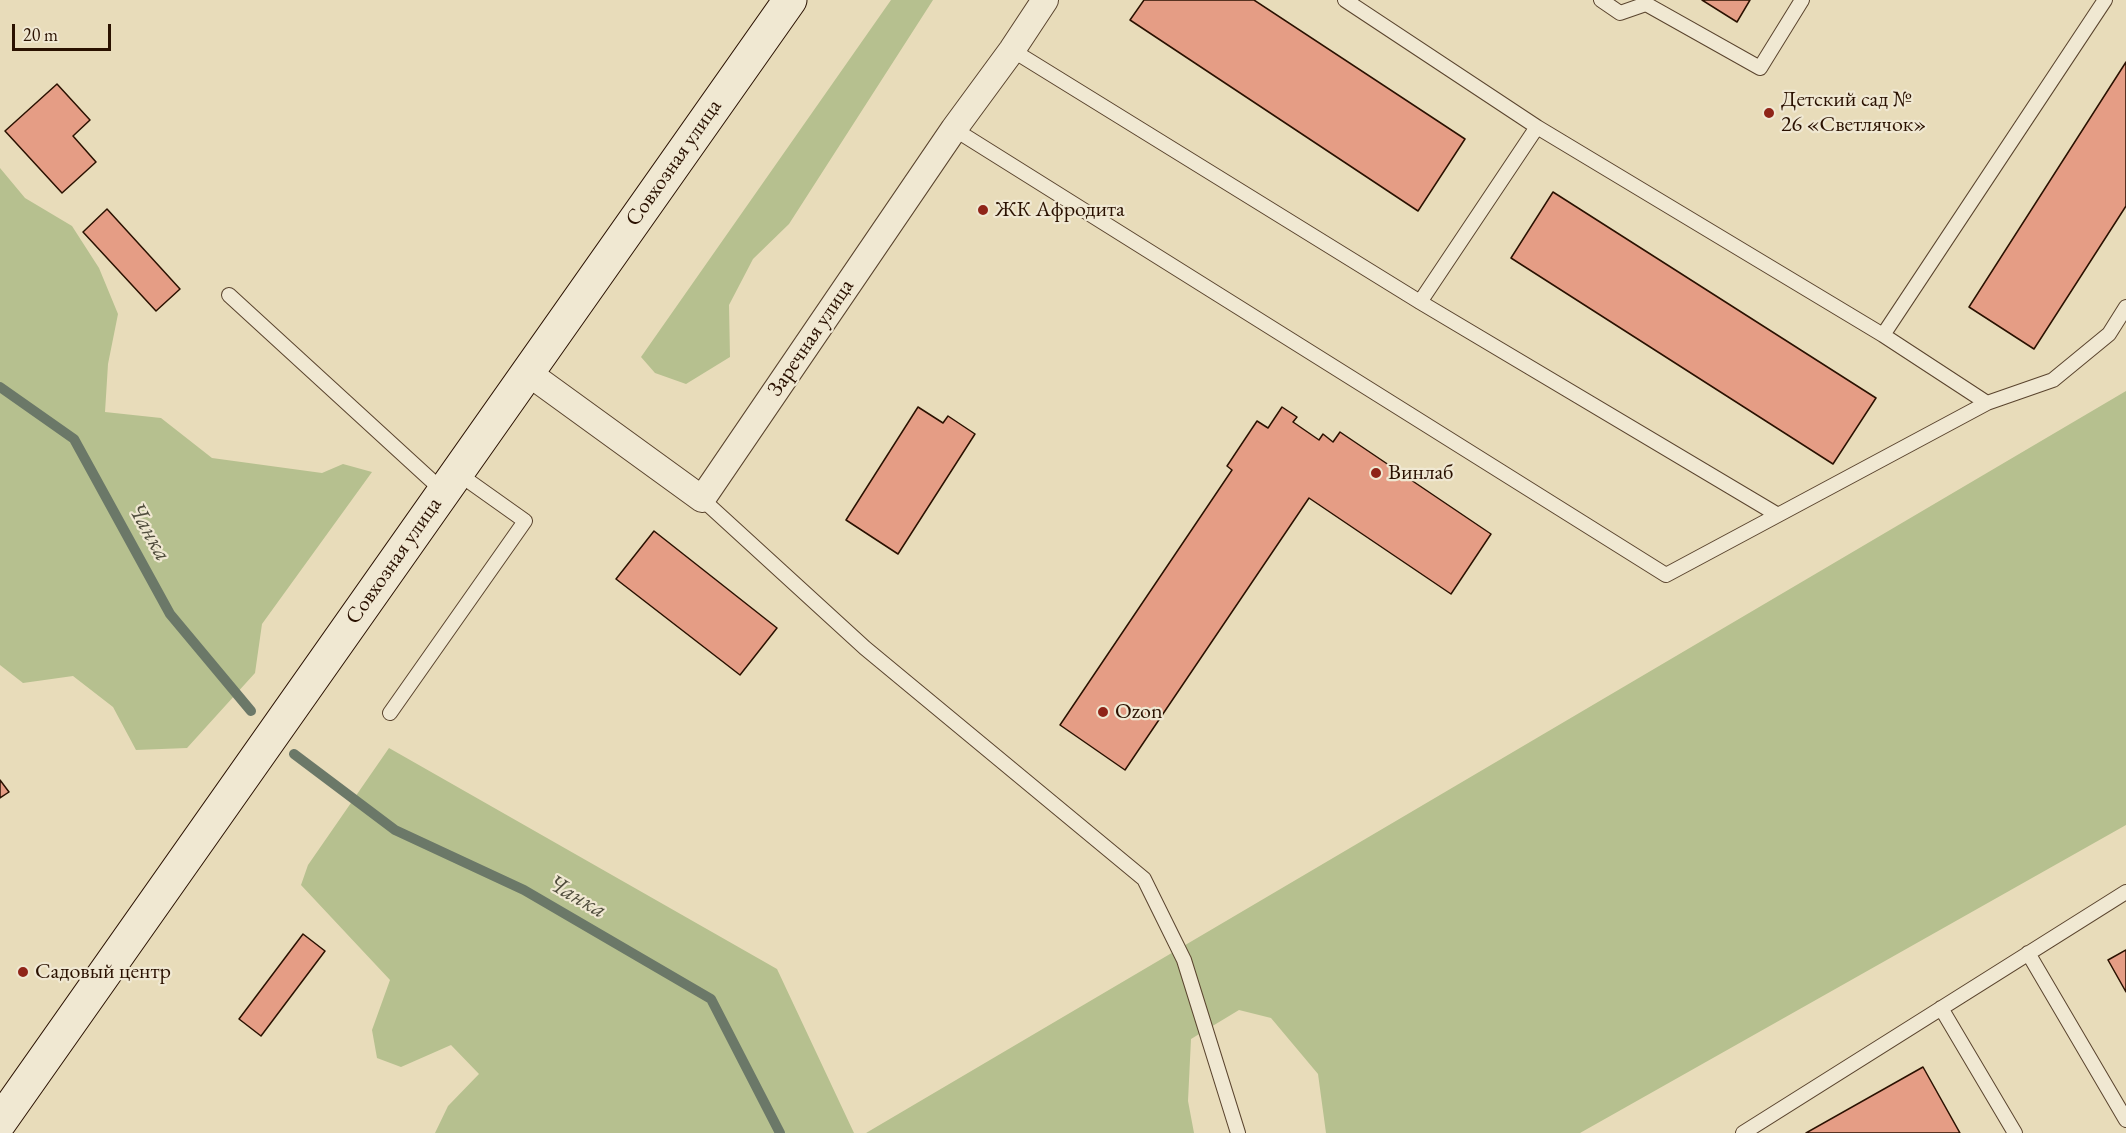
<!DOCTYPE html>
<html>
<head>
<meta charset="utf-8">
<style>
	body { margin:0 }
	#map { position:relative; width:2126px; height:1133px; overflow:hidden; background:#e8dcba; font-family:"EB Garamond",serif }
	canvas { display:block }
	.scale { position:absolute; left:12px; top:24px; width:99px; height:27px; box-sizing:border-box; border:3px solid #2a1100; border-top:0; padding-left:8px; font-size:18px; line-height:21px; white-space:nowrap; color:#2a1100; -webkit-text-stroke:4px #f0e8d2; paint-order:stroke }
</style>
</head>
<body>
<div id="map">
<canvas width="2126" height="1133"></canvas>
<div class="scale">20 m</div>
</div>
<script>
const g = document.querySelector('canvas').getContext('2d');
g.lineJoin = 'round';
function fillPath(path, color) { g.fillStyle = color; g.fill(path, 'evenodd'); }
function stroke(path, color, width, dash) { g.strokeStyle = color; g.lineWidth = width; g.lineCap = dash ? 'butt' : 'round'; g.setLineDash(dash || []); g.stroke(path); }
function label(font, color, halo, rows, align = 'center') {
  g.font = font + ' "EB Garamond",serif'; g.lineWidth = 4.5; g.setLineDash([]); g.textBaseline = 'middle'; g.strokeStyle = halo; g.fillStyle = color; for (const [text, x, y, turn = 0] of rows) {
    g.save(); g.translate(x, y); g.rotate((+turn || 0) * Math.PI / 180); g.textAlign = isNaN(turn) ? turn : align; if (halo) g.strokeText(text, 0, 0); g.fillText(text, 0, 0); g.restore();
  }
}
fillPath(new Path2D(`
	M891,0H933L789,224L753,259L729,305L730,357L686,384L655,373L641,357Z
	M0,168L25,198L72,226L99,268L118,314L108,364L105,412L161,418L212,458L322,473L343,464L372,472L262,624L255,673L187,748L136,750L113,707L73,676L23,683L0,665Z
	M2126,391V825L1580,1133H1326L1318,1074L1271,1018L1239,1010L1191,1039L1188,1101L1194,1133H866Z
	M389,748L777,969L854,1133H435L448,1106L479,1074L451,1045L401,1067L377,1058L372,1030L390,980L301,885L308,865Z`), '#b6c08f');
stroke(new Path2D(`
	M0,387L74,439L170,614L251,711
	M294,754L395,830L524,890L711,999L780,1133`), '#6b7868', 10);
const building = new Path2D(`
	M1144,0H1254L1465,139L1418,211L1130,20Z
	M1702,0H1750L1737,22Z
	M2126,62V206L2034,349L1969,307Z
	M57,84L90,120L73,136L96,162L62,193L5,131Z
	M1553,192L1876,398L1833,464L1511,258Z
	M107,209L180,289L156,311L83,232Z
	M918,407L943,423L948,416L975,434L898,554L846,520Z
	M1282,407L1297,417L1293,422L1319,440L1323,434L1333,442L1340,432L1491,534L1451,594L1309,498L1125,770L1060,725L1232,470L1227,466L1257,421L1268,428Z
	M654,531L777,628L740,675L616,579Z
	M0,780L9,792L0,798Z
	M303,934L325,951L261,1036L239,1019Z
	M2126,950V992L2108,960Z
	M1923,1067L1960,1133H1806Z`);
fillPath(building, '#e59d85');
stroke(building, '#2a1100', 1.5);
const service = new Path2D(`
	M1345,0L1537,127
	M1601,0L1620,13L1646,4L1760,68L1802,0
	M2105,0L1883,335L1987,403L2053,380L2109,334L2126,307
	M1012,50L1420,302L1778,515
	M954,129L1666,575L1987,403
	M229,295L443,491
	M1420,302L1537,127L1883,335
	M702,499L865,648L1144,879L1184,960L1238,1133
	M390,713L525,521L456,472
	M2028,953L2126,1120
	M1941,1008L2015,1133
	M1743,1133L2126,892`);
const minor = new Path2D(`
	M527,372L702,499L954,129L1012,50L1045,0`);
const secondary = new Path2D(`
	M0,1122L790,0`);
stroke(service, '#5a442e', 16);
stroke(minor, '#5a442e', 28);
stroke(secondary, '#2a1100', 35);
stroke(service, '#f0e8d2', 14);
stroke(minor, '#f0e8d2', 26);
stroke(secondary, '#f0e8d2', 33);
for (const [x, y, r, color] of [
	[1769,113,6,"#8f2418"],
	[983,210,6,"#8f2418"],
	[1376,473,6,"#8f2418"],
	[1103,712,6,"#8f2418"],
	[23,972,6,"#8f2418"]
]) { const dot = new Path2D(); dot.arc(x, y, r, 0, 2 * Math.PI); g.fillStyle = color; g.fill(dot); stroke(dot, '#f0e8d2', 2); }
label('22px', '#2a1100', '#f0e8d2', [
	["Детский сад №",1781,100],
	["26 «Светлячок»",1781,125],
	["ЖК Афродита",995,210],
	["Винлаб",1388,473],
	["Ozon",1115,712],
	["Садовый центр",35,972]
], 'left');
label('22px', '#2a1100', '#f0e8d2', [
	["Совхозная улица",674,163,-55],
	["Заречная улица",811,338,-56],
	["Совхозная улица",394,561,-55]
]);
label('italic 24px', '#504d3d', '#f0e8d2', [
	["Чанка",149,532,61],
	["Чанка",577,897,30]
]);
</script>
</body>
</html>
